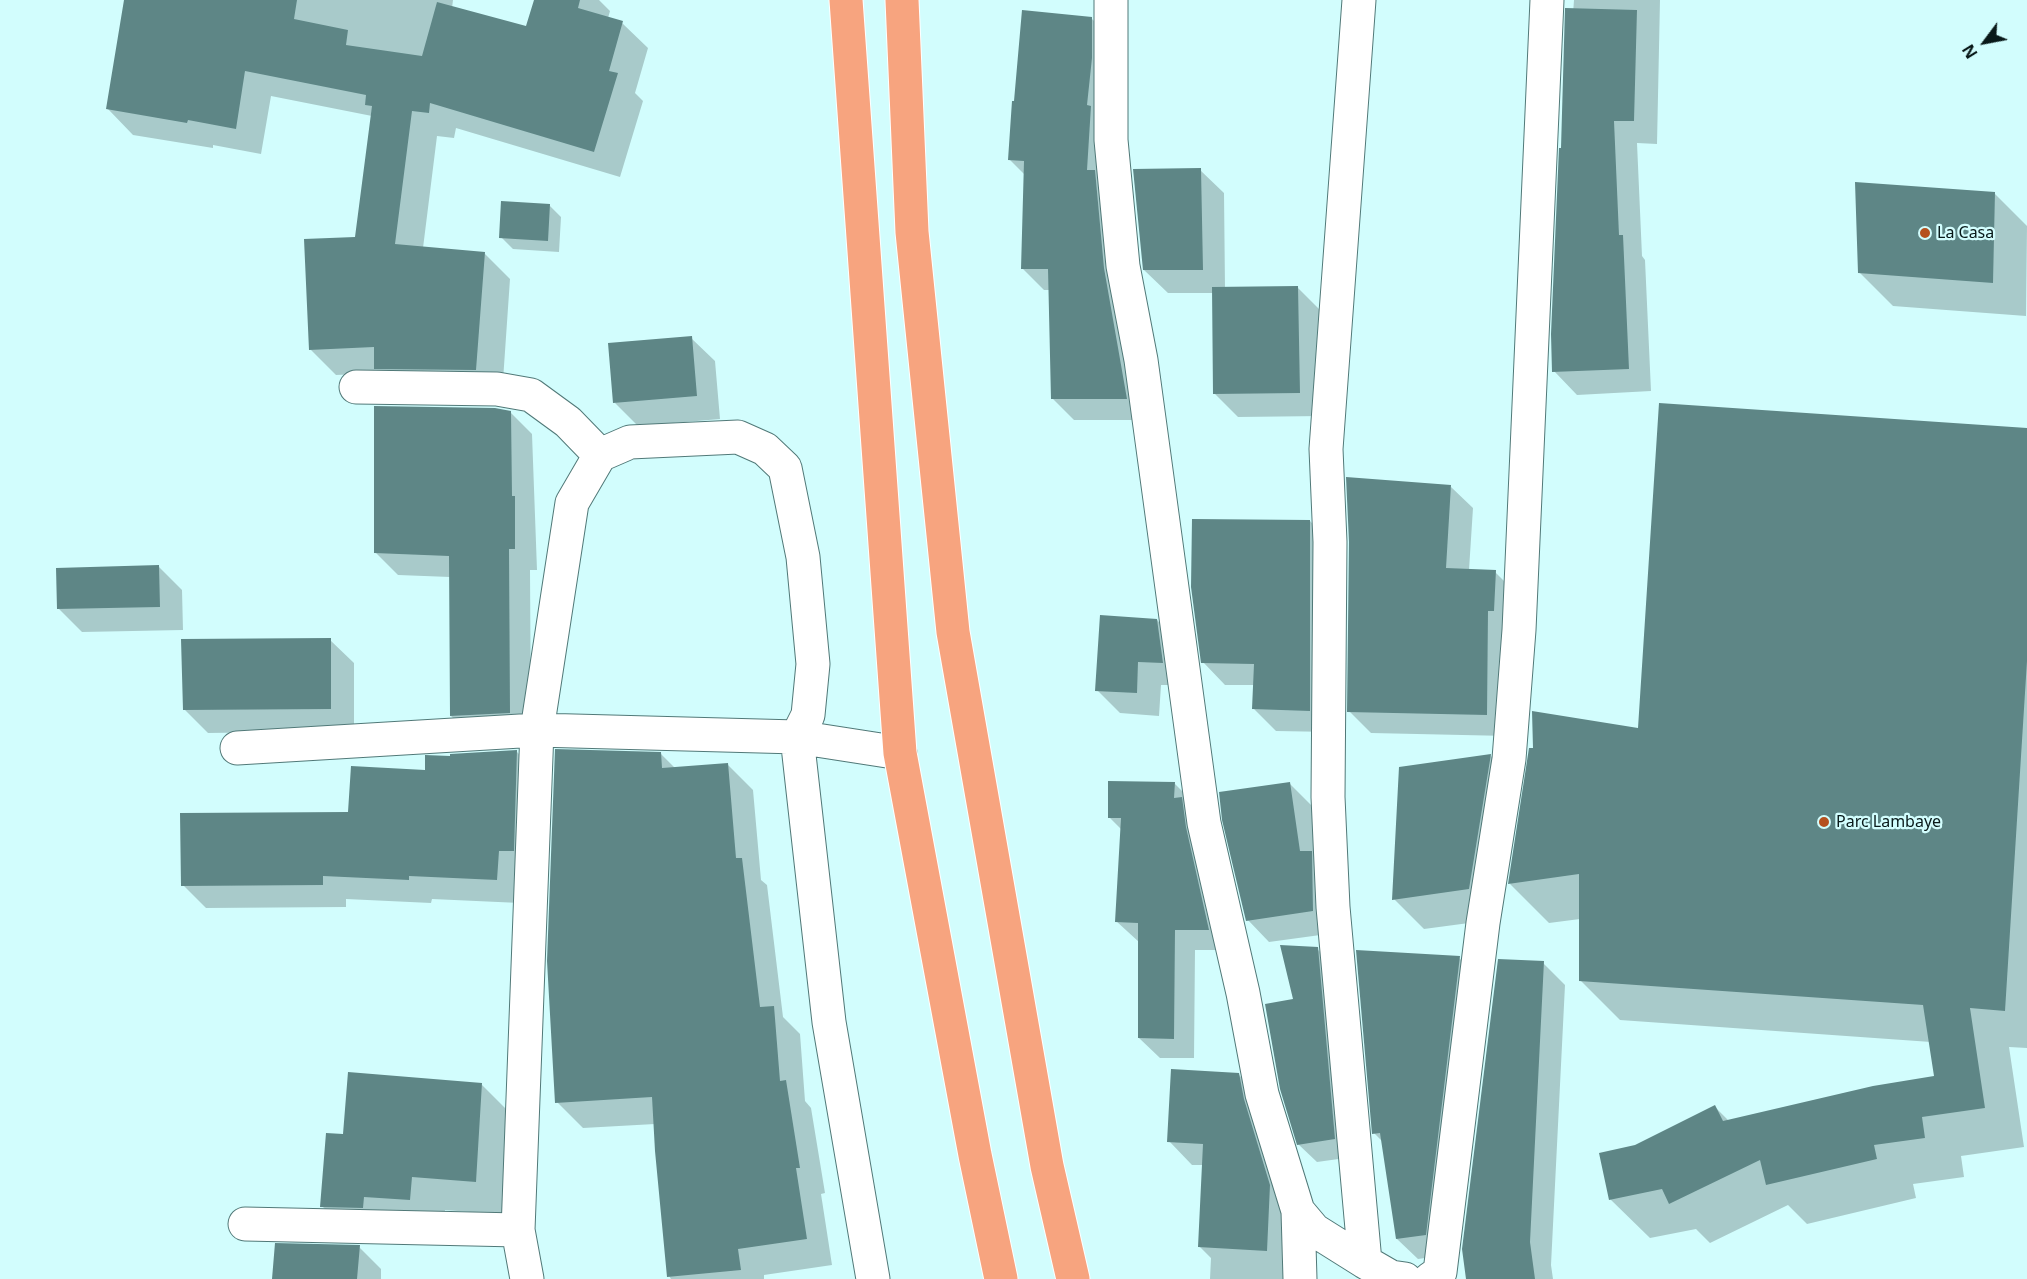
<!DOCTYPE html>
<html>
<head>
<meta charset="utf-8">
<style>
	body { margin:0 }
	#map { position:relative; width:2027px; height:1279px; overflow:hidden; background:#d2fdfd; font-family:"Noto Sans",sans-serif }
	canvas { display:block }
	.north { position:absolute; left:1955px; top:12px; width:60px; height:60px; -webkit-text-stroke:4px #d2fdfd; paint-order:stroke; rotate:238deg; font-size:16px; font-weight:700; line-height:24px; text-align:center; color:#091919 }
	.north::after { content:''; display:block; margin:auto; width:21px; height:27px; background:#091919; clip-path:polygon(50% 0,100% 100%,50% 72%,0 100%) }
</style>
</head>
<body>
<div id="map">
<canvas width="2027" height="1279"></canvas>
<div class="north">N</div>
</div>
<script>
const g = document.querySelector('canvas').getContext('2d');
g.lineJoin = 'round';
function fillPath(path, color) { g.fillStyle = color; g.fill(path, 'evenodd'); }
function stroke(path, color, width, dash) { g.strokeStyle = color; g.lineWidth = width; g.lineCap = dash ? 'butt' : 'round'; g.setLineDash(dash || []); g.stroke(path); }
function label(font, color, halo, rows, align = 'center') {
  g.font = font + ' "Noto Sans",sans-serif'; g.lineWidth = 4.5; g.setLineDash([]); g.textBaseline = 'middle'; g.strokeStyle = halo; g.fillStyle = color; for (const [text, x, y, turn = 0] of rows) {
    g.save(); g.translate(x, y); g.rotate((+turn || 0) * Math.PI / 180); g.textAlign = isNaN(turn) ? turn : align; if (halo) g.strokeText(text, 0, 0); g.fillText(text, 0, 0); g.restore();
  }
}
fillPath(new Path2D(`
	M126,0H453L452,8L527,28L535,0H599L610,11L608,18L622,23L648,48L635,93L643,101L620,177L456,128L454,138L437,136L423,248L484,253L510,279L502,395L381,373L336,375L310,349L357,239L372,116L271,96L261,154L213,145V148L133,135L108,109Z
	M1574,0H1660L1657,144L1637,143L1642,256L1645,260L1651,391L1577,395L1554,371L1563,149Z
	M1092,19L1114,41L1148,420H1074L1052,398L1049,290H1044L1022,268L1025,175L1009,159Z
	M1200,170L1224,193L1225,288L1297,287L1321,311L1323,416L1238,417L1215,394L1214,293H1168L1144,270Z
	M1994,193L2027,226L2026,316L1893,306L1860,273Z
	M549,205L561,217L559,252L513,249L501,237Z
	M691,338L715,361L720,419L638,426L615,403Z
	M510,412L532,434L537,570H530L531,734L473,738L451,716L450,577L398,575L376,553Z
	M2027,430V1048L2009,1047L2024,1147L1961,1156L1964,1177L1913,1184L1916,1198L1807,1224L1788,1205L1710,1243L1696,1229L1650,1238L1610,1199L1635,1147L1715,1107L1729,1121L1936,1078L1931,1042L1620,1020L1580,980V919L1549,923L1510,884L1639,730Z
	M1451,487L1473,508L1469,570L1495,572L1517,594L1508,736L1371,733L1349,711Z
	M1310,521L1332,544V732L1276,731L1254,709L1255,685H1225L1203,662Z
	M159,567L182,590L183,630L82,632L59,609Z
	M1157,620L1180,644L1186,685H1161L1159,716L1120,713L1097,690Z
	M330,640L354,663V731L208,733L184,709Z
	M517,752L540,775L520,903L432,899L431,903L346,899V907L206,908L183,885L350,813L452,758Z
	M661,754L676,769L727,764L753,790L761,880L767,885L783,1017L800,1034L805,1101L811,1108L825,1193L821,1194L832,1265L764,1275V1279H671L669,1276L655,1124L583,1128L557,1102Z
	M1490,755L1520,785L1499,919L1424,929L1394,899Z
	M1174,783L1195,804L1229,950H1195L1194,1058H1160L1139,1038V942L1116,921L1122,830L1110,818Z
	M1290,784L1312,806L1320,862L1335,933L1269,942L1247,919Z
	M1317,949L1336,967L1353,1157L1317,1162L1298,1144L1294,1001Z
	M1459,958L1480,978L1446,1255L1418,1259L1397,1239L1383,1142L1374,1133Z
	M1543,963L1565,985L1551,1265L1553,1279H1467Z
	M1238,1074L1262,1098L1293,1209L1290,1279H1210L1211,1258L1199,1246L1203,1165H1192L1169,1141Z
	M482,1085L515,1118L509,1215L445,1210L443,1233L355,1240L322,1206L345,1136Z
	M359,1247L381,1269V1279H273Z`), '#0003');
fillPath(new Path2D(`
	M124,0H297L294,19L348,30L346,45L422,56L437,2L526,26L534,0H580L578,8L623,21L609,71L618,73L594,152L430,103L429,113L412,111L395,244L485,252L476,370L374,369V347L309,350L304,239L355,237L372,106L365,105L366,95L245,71L236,129L188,120L187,123L106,109Z
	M1565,8L1637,10L1634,121H1614L1619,235H1623L1629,369L1552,372L1551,334L1559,148H1561Z
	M1022,10L1092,17V58L1087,105L1091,106L1087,170H1095L1104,268L1127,399H1051L1048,269H1021L1024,161L1008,160L1012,101H1014Z
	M1201,168L1203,270H1143L1133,169Z
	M1855,182L1995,192L1993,283L1858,273Z
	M501,201L550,204L548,241L499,238Z
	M1298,286L1300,393L1213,394L1212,287Z
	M692,336L697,396L613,403L608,343Z
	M1659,403L2027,428V661L2005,1011L1970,1008L1985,1108L1922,1117L1925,1138L1874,1145L1877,1159L1766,1185L1760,1160L1669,1204L1662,1189L1609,1200L1599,1153L1635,1145L1715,1105L1723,1121L1873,1086L1934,1076L1923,1005L1579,981V874L1508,884L1529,748H1533L1532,711L1638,728Z
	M374,406L495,408L511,411L512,496H515V549H509L510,713L450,716L449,556L374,553Z
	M1346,477L1451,485L1446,568L1496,570L1494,611H1488L1487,715L1347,712L1349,542Z
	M1192,519L1310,520V711L1252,709L1254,664L1201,663L1191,587Z
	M159,565L160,607L57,609L56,568Z
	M1100,615L1157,619L1163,663L1138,662L1137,693L1095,691Z
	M331,638V709L183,710L181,639Z
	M555,749L661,752L662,768L728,763L736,858H742L760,1007L774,1006L780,1081L786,1080L800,1168H796L807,1239L738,1249L741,1270L667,1277L655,1151L652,1097L555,1103L547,961Z
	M517,750L514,851H499L497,880L409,876V880L323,876V885L181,886L180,813L348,812L351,766L425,770V755L450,756V754Z
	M1491,754L1469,889L1392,900L1399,767Z
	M1108,781L1175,782L1174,798L1182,797L1186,827L1209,930H1175L1174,1039L1138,1038V923L1115,922L1121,818H1108Z
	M1290,782L1300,851H1312L1313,911L1246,921L1222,820L1219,792Z
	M1280,945L1318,947L1335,1139L1297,1145L1280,1089L1265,1004L1293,999Z
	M1356,950L1460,956L1426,1235L1396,1239L1380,1133L1372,1134Z
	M1498,959L1544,961L1530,1242L1535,1279H1466L1462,1249Z
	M1171,1069L1239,1073L1244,1099L1270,1185L1267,1251L1198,1247L1203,1144L1167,1142Z
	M348,1072L482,1083L476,1182L412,1177L410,1200L364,1197L363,1208L320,1207L326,1133L343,1134Z
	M275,1243L360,1245L357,1279H272Z`), '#5e8686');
const minor = new Path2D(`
	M1111,0V140L1123,266L1141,360L1204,823L1243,993L1262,1094L1298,1211L1314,1230L1365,1262
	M1359,0L1326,449L1330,542L1328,797L1333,907L1365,1262L1391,1277L1405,1279
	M356,387L497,389L531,395L568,422L600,455
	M237,748L537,730L797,737L900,753
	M1298,1211L1300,1279
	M245,1224L518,1230
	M527,1279L518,1230L537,730L572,503L600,455L630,442L738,437L765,449L785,468L803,557L813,664L808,715L797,737L829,1022L873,1279
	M1430,1279L1440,1272L1483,923L1509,759L1519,630L1547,0`);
const trunk = new Path2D(`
	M846,0L900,753L975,1155L1001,1279
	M902,0L912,232L953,632L1047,1166L1073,1279`);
stroke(minor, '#517978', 35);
stroke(trunk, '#fff', 35);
stroke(minor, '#fff', 33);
stroke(trunk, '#f7a47f', 33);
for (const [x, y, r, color] of [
	[1925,233,6,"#b5511f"],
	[1824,822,6,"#b5511f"]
]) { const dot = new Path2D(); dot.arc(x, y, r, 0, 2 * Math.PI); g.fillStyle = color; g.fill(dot); stroke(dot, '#d2fdfd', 2); }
label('16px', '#091919', '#d2fdfd', [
	["La Casa",1937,233],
	["Parc Lambaye",1836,822]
], 'left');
</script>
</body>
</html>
